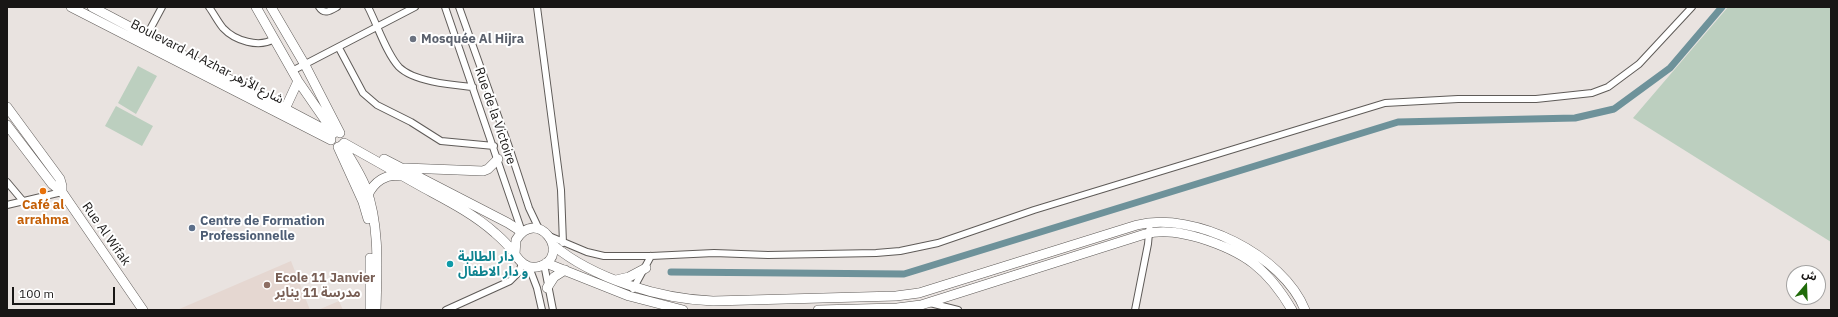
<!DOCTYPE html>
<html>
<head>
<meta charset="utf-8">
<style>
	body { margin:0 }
	#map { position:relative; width:1838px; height:317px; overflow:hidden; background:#e9e3e0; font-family:"IBM Plex Sans","Noto Sans Arabic",sans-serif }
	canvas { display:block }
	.frame { position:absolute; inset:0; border:8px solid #181615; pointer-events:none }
	.north { position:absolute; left:1786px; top:265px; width:40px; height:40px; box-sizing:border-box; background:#fff; border:1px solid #a3a2a1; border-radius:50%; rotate:19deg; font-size:11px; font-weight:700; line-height:16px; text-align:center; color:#181615 }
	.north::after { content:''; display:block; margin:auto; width:14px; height:18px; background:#206b0a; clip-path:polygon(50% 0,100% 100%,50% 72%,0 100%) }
	.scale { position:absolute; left:12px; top:287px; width:103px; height:18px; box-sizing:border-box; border:2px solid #181615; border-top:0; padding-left:5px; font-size:12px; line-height:14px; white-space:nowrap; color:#181615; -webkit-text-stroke:3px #fff; paint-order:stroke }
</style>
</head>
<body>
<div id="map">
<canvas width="1838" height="317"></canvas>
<div class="frame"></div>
<div class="north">ش</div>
<div class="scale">100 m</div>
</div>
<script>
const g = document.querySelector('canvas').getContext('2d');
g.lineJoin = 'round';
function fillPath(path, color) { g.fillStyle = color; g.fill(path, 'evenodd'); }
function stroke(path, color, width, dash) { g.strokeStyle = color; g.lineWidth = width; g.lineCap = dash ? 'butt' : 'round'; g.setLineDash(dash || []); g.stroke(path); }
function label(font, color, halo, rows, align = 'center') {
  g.font = font + ' "IBM Plex Sans","Noto Sans Arabic",sans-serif'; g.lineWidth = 4; g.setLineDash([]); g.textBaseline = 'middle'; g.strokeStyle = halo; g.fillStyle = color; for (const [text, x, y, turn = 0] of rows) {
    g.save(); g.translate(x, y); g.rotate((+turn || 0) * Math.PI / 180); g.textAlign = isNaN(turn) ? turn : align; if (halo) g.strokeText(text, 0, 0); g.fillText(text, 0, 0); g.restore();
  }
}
fillPath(new Path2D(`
	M291,261L310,310H177Z
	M339,301L343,310H318Z`), '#e5d7d1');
fillPath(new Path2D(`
	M1728,7H1831V242L1633,118Z
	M138,66L157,76L136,114L118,103Z
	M116,106L153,126L142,146L105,126Z`), '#bccfbf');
stroke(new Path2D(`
	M671,272L904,274L1398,122L1575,118L1614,109L1670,68L1722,7`), '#6e929a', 7);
const street = new Path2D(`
	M209,7C214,14 218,22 223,28C235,41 259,48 274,39
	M319,7C324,15 330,11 337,7
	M368,7C377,24 386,53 399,67C414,82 453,85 473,87
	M445,7L522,232
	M459,7L508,144L529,208L539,229
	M537,7L561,190L563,243
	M147,35L162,7
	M339,48L363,93L377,105L411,122L441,141L494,146
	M292,71L415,7
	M7,182L23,201
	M7,205L62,192
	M549,236L587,252L604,256H651L714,253L768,255L876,253L900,251L938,243L1034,210L1385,103L1458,99H1536L1592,93L1608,87L1639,64L1692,7
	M544,264L553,310
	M529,267L537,288L542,310
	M633,289L651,256
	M930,303L958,310
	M446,310L510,281L519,272L522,263
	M1135,310L1148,244L1150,222`);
const secondary = new Path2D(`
	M71,7L331,140
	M92,7L333,134
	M256,7L298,81L334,133
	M271,7L305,65L340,133
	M7,107L60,179L62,186V192
	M285,109L298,81
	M7,125L52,184L62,192L143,310
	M344,143C371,158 397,173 424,188C448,201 474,214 495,233C502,239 509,246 514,253C517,257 519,261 524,264C529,268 535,268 541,266C572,254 537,206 516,240L515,254
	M342,145C351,159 360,173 366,188C380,226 377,270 376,310
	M338,147L363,202L368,219
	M384,159L508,223L522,232
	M405,168L483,171L488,169L498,159
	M368,195C374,182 386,173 401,176
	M553,245C594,279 660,299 713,301L896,296L919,293L1137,225C1195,211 1283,255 1305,310
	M546,263L629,296L683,310
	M616,280L629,277L646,268
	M547,288L554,277L565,270
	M370,310V258
	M818,310L897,308L921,305L1145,234C1164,229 1182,233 1200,238C1245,252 1268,269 1292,310`);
stroke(street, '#5f5b58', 8);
stroke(secondary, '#5f5b58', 10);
stroke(street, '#fff', 6);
stroke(secondary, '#fff', 9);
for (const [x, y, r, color] of [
	[413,39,4,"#6b7280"],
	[43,191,4,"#e8710a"],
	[192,228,4,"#5c6f8a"],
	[450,264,4,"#0f9aa8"],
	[267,285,4,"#8d6e63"]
]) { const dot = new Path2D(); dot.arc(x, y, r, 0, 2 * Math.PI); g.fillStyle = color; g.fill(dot); stroke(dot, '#fff', 1.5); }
label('bold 13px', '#5b616d', '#fff', [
	["Mosquée Al Hijra",421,39]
], 'left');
label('13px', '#181615', '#fff', [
	["Boulevard Al Azhar شارع الأزهر",207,62,27],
	["Rue de la Victoire",495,116,71],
	["Rue Al Wifak",106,234,55]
]);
label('bold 13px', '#c56008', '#fff', [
	["Café al",43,205],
	["arrahma",43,220]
]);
label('bold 13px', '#4e5e75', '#fff', [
	["Centre de Formation",200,221],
	["Professionnelle",200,236]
], 'left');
label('bold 13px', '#0d838f', '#fff', [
	["دار الطالبة",458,257],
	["و دار الاطفال",458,272]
], 'left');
label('bold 13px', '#785e54', '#fff', [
	["Ecole 11 Janvier",275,278],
	["مدرسة 11 يناير",275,293]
], 'left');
</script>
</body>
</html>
